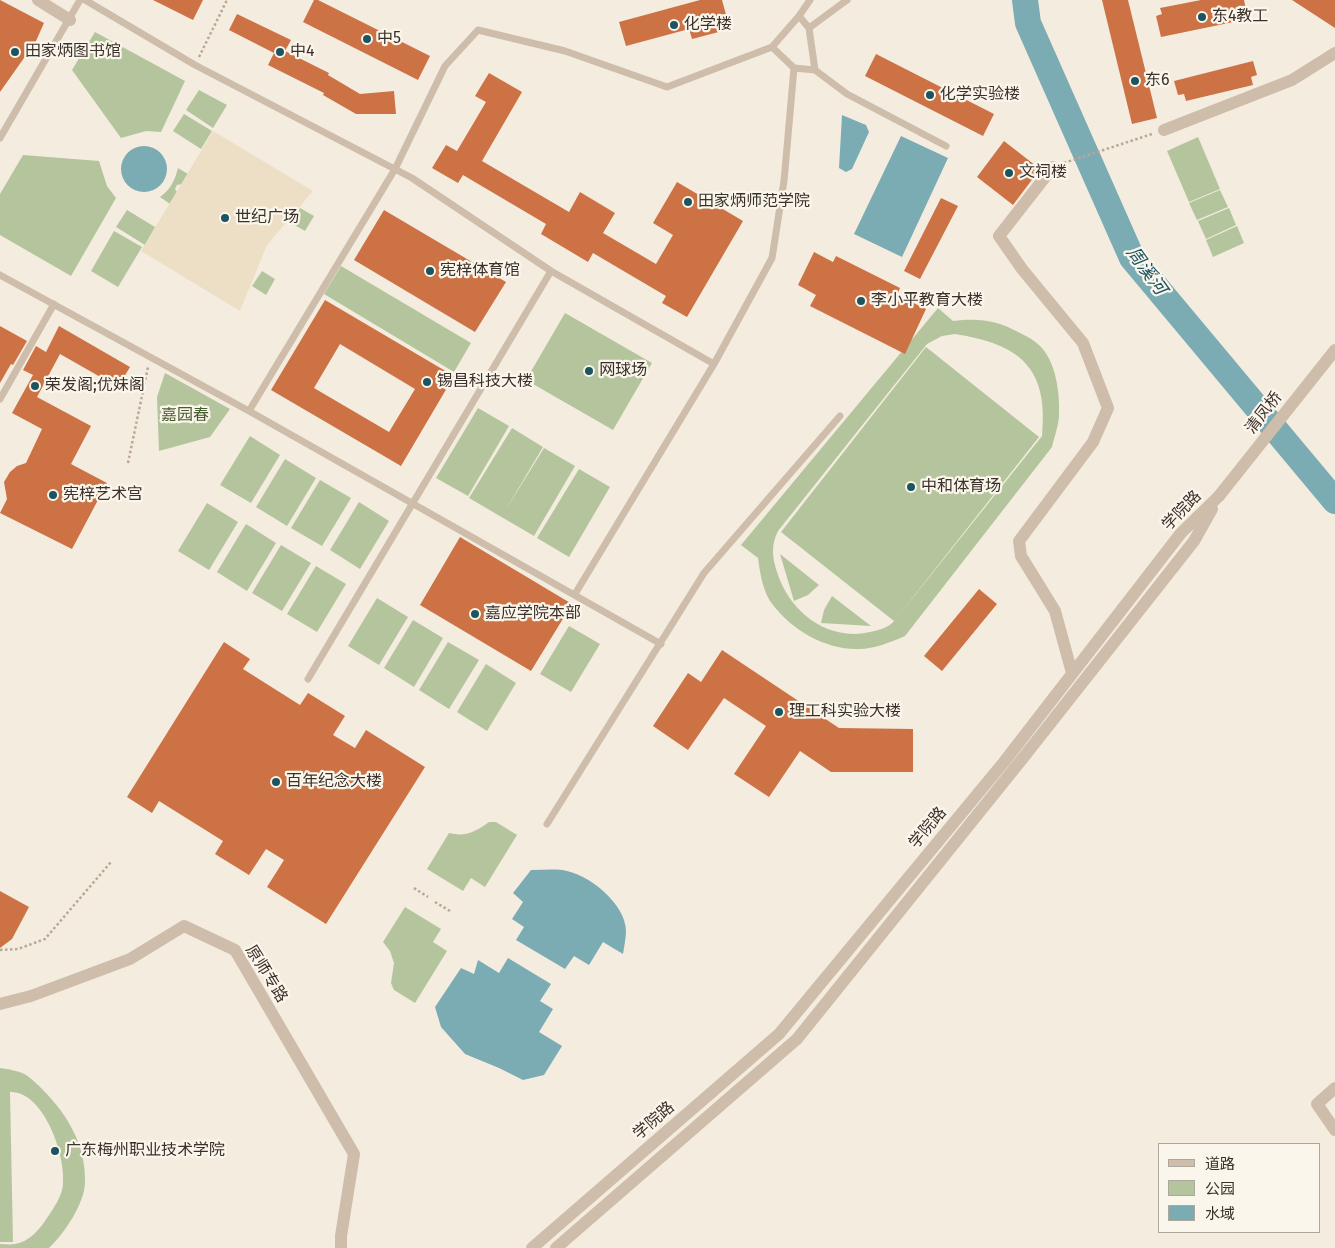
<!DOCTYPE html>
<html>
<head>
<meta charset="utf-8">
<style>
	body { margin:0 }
	#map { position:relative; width:1335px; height:1248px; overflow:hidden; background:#f4ecdf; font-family:"Fira Sans","Noto Sans SC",sans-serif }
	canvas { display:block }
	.legend { position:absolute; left:1158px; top:1143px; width:162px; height:90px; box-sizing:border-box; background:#fbf6ec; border:1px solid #aea79e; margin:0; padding:6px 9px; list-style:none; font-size:15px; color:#3b312a }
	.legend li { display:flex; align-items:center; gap:10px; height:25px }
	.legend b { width:25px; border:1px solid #aea79e }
</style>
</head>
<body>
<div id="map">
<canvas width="1335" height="1248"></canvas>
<ul class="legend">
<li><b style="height:6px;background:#cebdaa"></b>道路</li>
<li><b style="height:14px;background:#b4c59d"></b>公园</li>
<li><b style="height:14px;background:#7cacb3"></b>水域</li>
</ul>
</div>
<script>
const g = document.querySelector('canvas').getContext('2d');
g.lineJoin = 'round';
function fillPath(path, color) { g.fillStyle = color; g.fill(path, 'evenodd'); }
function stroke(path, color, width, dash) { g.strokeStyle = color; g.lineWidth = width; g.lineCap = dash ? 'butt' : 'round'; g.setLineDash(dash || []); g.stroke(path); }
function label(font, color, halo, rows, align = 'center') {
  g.font = font + ' "Fira Sans","Noto Sans SC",sans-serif'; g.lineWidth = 4.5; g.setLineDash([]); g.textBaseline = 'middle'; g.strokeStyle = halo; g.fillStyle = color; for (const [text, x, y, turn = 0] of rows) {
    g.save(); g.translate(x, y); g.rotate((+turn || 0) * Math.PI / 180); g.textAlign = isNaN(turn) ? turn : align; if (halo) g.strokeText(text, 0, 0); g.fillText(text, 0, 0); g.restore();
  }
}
fillPath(new Path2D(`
	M95,32L185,81L161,132L146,131L121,138L72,70Z
	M199,90L227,105L213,128L186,110Z
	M184,114L212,131L201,149L173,131Z
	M1198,137L1220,189L1189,202L1167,151Z
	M23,155L99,161L107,186L116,198L71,276L0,235V194Z
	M178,168L188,174L182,184L177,185L175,189L177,192L170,204L160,197C171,189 175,180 178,168Z
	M1220,190L1228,207L1197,220L1189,203Z
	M300,208L314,216L305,231L291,223Z
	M1229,208L1236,225L1206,239L1198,221Z
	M127,210L155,227L145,245L116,227Z
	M1237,226L1244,243L1213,257L1206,240Z
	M114,231L142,247L118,287L91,271Z
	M341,266L471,343L454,372L324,294Z
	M262,271L275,279L266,295L252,286Z
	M938,308L953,321C980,318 996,320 1020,333C1026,336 1034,340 1039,345C1057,362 1060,395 1059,417C1058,427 1054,438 1052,447L905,636C891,642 872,650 856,649C825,649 792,630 773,605C763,593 760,573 758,558L741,545ZM955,334C1019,344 1049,367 1042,436L895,620L1039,437L926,347L781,532L894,621C888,628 879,630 870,632C827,642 789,611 777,572C772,557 771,545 778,531L927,344L942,336Z
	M565,313L652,363L613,430L526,380Z
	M165,373L230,409L210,437L159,451L157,397Z
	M478,408L509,426L468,496L436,478Z
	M512,428L543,447L505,511L544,448L575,466L534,536L469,498Z
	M250,436L280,455L251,503L220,485Z
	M285,459L316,478L287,526L256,507Z
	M579,469L610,487L569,557L537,538Z
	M320,480L351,498L322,546L291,528Z
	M359,502L389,521L360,569L330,550Z
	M207,503L238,522L209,570L178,551Z
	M246,524L276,543L247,591L217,572Z
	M281,545L311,563L282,611L252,593Z
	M780,554L819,585L808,595L794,601Z
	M316,566L346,584L317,632L287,614Z
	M832,596L871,626L821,623L824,610Z
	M377,598L408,617L379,665L348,646Z
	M413,620L443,638L414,687L384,668Z
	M569,626L600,644L571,692L540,674Z
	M448,642L479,660L449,709L419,690Z
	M486,664L516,683L487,731L457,712Z
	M489,822H496L517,835L485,887L471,878L463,891L427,869L449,833C466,837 475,832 489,822Z
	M405,907L441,929L433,942L447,951L415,1003L394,990L391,983L394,963L390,951L383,942Z
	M0,1068C8,1069 19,1071 26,1075C32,1079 38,1085 43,1090C68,1115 86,1146 85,1182C85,1203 64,1234 49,1248H0V1244C5,1244 11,1245 15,1244C29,1242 40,1229 47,1218C54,1207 62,1197 63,1184C66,1156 44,1091 10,1092L13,1242H0Z`), '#b4c59d');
fillPath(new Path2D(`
	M213,131L313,191L267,245L240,311L141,251Z`), '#eddfc5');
fillPath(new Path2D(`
	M842,115L866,125L869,132L852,169L846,172L839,168Z
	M901,136L948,158L902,257L854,234Z
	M121 169a23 23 0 1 1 46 0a23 23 0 1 1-46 0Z
	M531,870C541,870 552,869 562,870C588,873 626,904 626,931C626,938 624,947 623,954L603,942L589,965L574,956L565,969L516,940L524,927L512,919L523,902L513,893Z
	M508,958L551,984L540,1001L553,1009L539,1032L562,1046L544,1075L523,1080L499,1068L465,1054L441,1027L435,1007L461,968L474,974L478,960L499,973Z`), '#7cacb3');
stroke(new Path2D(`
	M1025,0L1028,23L1132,258L1335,501`), '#7cacb3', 26);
fillPath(new Path2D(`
	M0,0L44,23L36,41L0,92Z
	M153,0H203L193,20Z
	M314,0H318L430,56L418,80L303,22Z
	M700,0H722L730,29L692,39L689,29L626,46L619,22Z
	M1102,0H1128L1157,118L1132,124Z
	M1201,0H1244L1248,19L1161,37L1156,16L1162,14L1160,8Z
	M1292,0H1335V28Z
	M237,14L291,40L285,51L329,73L328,75L360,94L394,91L396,114H356L323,95L324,93L268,65L274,53L229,30Z
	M876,54L994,114L983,136L865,76Z
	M1253,61L1257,75L1251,77L1253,85L1186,101L1184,94L1178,95L1174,81Z
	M489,73L522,92L482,161L569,212L580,192L615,213L603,233L656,264L673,235L653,223L677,182L743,221L687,317L662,303L666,296L593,253L588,262L541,234L546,224L463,175L458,183L432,168L446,145L457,151L486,102L475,96Z
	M1004,141L1040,169L1013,205L977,177Z
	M941,198L958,206L920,279L904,271Z
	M384,210L506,282L475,332L354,260Z
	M814,252L833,262L836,256L900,288L897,295L926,309L905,354L810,306L816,295L798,285Z
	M325,300L454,376L401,466L271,390ZM340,344L415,389L389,432L314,388Z
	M0,326L27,341L13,365L11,364L0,383Z
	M59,326L130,367L118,387L60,354L37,397L91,426L71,464L107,483L72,549L0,513L7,499L4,482L10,472L17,466L26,463L42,429L12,413L33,375L23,370L36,346L46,352Z
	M460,537L572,604L531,671L420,605Z
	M979,589L997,604L942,671L924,656Z
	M224,642L250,659L243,669L300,705L308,693L345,716L333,735L355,748L366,730L425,767L326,924L267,887L284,860L266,849L249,875L215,854L223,841L159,801L152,813L127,797Z
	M722,650L839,728L913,729V772H831L800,751L769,797L734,774L766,726L724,698L688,750L653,726L688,673L701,682Z
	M0,891L29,907L12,939L0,948Z`), '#cd7245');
stroke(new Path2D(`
	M199,57L227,0
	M1064,163L1152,134
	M128,463L148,367
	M414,888L428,897
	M435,902L450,911
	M0,950L18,949L45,939L111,862`), '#baa893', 2.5, [2.5, 2.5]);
stroke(new Path2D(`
	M85,0L195,65L412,178L551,271L714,364L575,594
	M799,16L809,28L815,70L794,68L772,47L799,16L810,0
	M809,28L847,0
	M815,70L847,94L946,146
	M0,138L80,0
	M0,275L249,411L661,644
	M714,364L772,258L784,181L794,68
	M0,399L54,304
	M249,411L395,169L445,66L478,30L565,51L667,87L772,47
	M308,679L551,271
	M547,824L704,573L840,416`), '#cebdaa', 7);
stroke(new Path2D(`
	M38,0L70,20
	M1164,130L1292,80L1335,53
	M1053,167L999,236L1022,269L1083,343L1108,408L1093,442L1019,541L1021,556L1055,611L1072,673
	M1219,496L1335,350
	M0,1004L31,996L130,959L184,926L235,950L354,1154L341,1236V1248
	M1335,1088L1317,1104L1335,1130`), '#cebdaa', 12);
stroke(new Path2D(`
	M532,1248L779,1034L1004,762L1181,533L1219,496
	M556,1248L797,1039L1023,758L1194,541L1212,509`), '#cebdaa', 12);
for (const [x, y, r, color] of [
	[1202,17,5,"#1c545f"],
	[674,25,5,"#1c545f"],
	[367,39,5,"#1c545f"],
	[15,52,5,"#1c545f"],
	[280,52,5,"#1c545f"],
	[1135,81,5,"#1c545f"],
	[930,95,5,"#1c545f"],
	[1009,173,5,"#1c545f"],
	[688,202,5,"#1c545f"],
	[225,218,5,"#1c545f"],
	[430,271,5,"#1c545f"],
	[861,301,5,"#1c545f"],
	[589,371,5,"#1c545f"],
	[427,382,5,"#1c545f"],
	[35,386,5,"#1c545f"],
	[911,487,5,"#1c545f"],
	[53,495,5,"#1c545f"],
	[475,614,5,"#1c545f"],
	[779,712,5,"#1c545f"],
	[276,782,5,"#1c545f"],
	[55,1151,5,"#1c545f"]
]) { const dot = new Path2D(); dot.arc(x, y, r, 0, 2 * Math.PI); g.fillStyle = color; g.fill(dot); stroke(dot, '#fbf6ec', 2); }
label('16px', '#3b312a', '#fbf6ec', [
	["东4教工",1212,17],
	["化学楼",684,25],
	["中5",377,39],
	["田家炳图书馆",25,52],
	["中4",290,52],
	["东6",1145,81],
	["化学实验楼",940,95],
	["文祠楼",1019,173],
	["田家炳师范学院",698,202],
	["世纪广场",235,218],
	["宪梓体育馆",440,271],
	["李小平教育大楼",871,301],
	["网球场",599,371],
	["锡昌科技大楼",437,382],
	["荣发阁;优妹阁",45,386],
	["中和体育场",921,487],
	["宪梓艺术宫",63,495],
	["嘉应学院本部",485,614],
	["理工科实验大楼",789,712],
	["百年纪念大楼",286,782],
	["广东梅州职业技术学院",65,1151]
], 'left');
label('16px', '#3b312a', '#fbf6ec', [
	["清凤桥",1264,413,-52],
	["学院路",1182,511,-46],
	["学院路",928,828,-50],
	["原师专路",266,974,58],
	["学院路",654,1121,-41]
]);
label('16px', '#455b2c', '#fbf6ec', [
	["嘉园春",185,416]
]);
label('italic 18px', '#1c545f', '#fbf6ec', [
	["周溪河",1146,271,54]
]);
</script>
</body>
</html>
